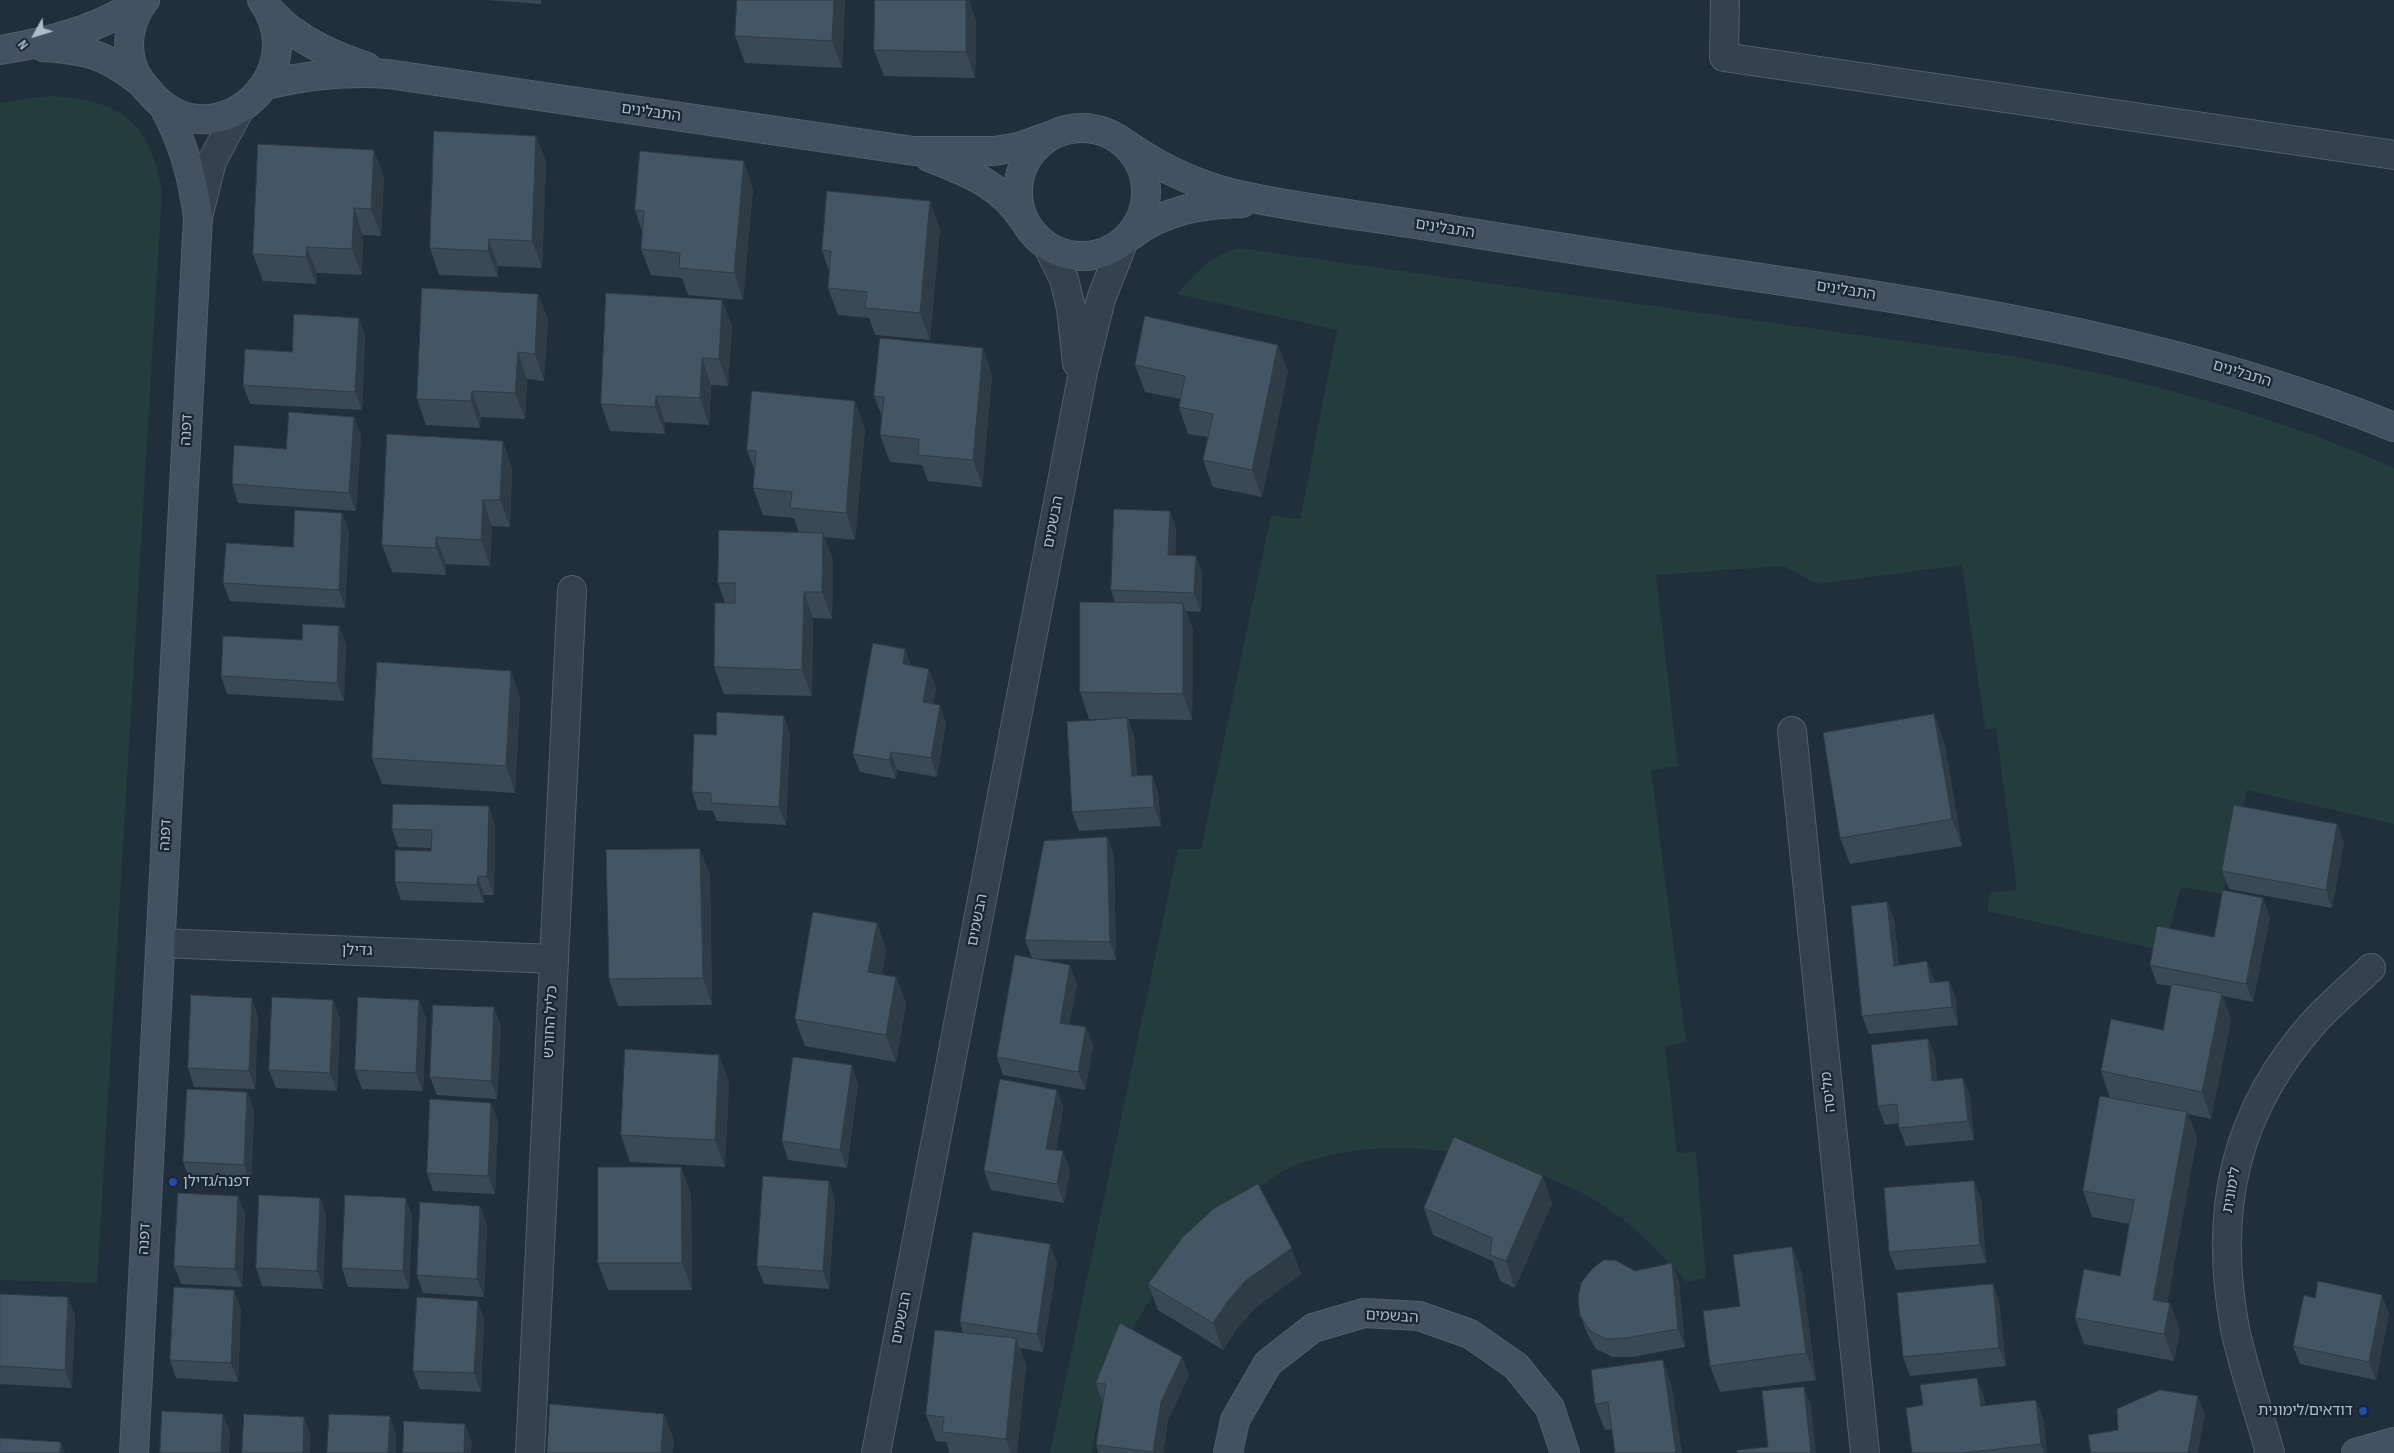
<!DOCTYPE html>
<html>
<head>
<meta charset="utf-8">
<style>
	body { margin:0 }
	#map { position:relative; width:2394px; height:1453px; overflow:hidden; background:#212f3c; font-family:"Sofia Sans Condensed",sans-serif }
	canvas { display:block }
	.north { position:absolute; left:10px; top:10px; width:50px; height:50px; -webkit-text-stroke:4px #1a2631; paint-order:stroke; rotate:231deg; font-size:14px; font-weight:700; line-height:20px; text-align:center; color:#b0bcc8 }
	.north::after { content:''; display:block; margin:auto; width:18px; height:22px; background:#b0bcc8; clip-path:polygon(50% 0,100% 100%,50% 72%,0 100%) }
</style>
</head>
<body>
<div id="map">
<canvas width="2394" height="1453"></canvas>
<div class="north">N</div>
</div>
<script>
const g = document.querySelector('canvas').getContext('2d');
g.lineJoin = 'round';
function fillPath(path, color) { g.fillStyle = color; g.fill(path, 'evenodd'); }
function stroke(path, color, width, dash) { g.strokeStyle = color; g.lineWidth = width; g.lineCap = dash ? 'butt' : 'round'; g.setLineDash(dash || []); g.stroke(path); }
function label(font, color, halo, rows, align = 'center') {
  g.font = font + ' "Sofia Sans Condensed","Noto Sans Hebrew",sans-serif'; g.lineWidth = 4.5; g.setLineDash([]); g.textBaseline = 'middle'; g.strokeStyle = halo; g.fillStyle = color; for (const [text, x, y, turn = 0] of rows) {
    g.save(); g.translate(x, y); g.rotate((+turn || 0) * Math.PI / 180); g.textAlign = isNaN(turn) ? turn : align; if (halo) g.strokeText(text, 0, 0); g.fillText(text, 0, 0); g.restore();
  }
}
fillPath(new Path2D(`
	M50,96C120,100 150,120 162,191L97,1283L0,1280V103Z
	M1237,248L2010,356C2142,379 2272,414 2394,468V824L2247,790L2223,894L2181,887L2164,951L1988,911L1989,893L2017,890L1996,728L1985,729L1962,565L1817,584L1784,566L1656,575L1678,766L1651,770L1686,1042L1665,1046L1677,1153L1696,1152L1706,1278L1687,1282C1655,1248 1623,1213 1580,1192C1503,1154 1404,1135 1319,1158C1309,1161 1297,1163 1289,1168C1253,1187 1227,1218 1199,1247C1188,1257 1177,1267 1167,1278C1127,1325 1100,1392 1092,1453H1050L1178,849H1201L1271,515L1300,519L1337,330L1177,294C1200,269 1205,261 1237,248Z`), '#233d3d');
const street = new Path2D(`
	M1725,0L1724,57L2394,155
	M198,217L212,161L240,109
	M1048,247L1064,279L1071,308L1077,363
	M1792,731L1865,1453
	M161,943L554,959
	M530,1453L572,590
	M876,1453L1083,372L1101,299L1123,243
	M2270,1453C2259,1412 2244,1371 2235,1329C2213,1210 2234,1111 2316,1020C2333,1002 2353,985 2371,968`);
const secondary = new Path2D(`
	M145,0C131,17 126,40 131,61C135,77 143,85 153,96C215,162 315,74 262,0
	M268,9C276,16 284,26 294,32C315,48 342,58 367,67
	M43,47C86,50 105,54 139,81
	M0,50C50,42 100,29 142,0
	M266,85C307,75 345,71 388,74L914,151H994L1019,147L1050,136
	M1018 192a64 64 0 1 1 128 0a64 64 0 1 1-128 0Z
	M1117,138C1157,166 1186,181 1234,194C1300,209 1367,216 1434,227C1546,245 1657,263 1769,279C1982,311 2194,346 2394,427
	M929,157C968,173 999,183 1023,219
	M1132,235C1164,210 1202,204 1242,203
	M134,1453L198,217C192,175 184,144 164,107
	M1228,1453L1235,1420L1268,1363L1313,1328L1364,1313L1419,1316L1470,1334L1516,1366L1550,1408L1565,1453
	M2356,1453L2394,1442`);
stroke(street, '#535f6a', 30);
stroke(secondary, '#535f6a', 30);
stroke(street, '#35414c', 28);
stroke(secondary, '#435160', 28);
fillPath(new Path2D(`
	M487,0H541V4Z
	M845,0L842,68L745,63L735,36Z
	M976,20L975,78L884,76L874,50Z
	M536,136L546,162L542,268L498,266V277L439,275L430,248Z
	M384,176L381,236L363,235L362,275L317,273L316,284L263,281L253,254Z
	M753,188L743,300L688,295L682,278L651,275L641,249L642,231L635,210Z
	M940,228L930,340L875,335L869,318L838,315L828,288L829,271L822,250Z
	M538,294L548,320L544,381L527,379L525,419L481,417L480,428L426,425L417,399Z
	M722,300L732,326L728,386L711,385L709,425L665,422V434L610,431L601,404Z
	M359,318L365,336L362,410L250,404L243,385L292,352Z
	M1135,365L1288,371L1262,497L1213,487L1203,460L1208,437L1188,434L1179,407L1180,399L1145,392Z
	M992,375L982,487L928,481L922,465L890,462L880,435L882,417L874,396Z
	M354,417L361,435L356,511L238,503L232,484L286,449Z
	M865,428L855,540L824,537L833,560L832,619L813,618L812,696L724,694L714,667L725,603L718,583L799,533L794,518L763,515L753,488L755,472L747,450Z
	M512,468L510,527L492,526L490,566L446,564V575L392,572L382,545Z
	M1170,511L1176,529L1175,555L1196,556L1202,574L1201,612L1186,611L1193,630L1192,720L1128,719L1134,736L1137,776L1152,775L1158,793L1161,826L1079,831L1072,812L1110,719H1089L1080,692L1115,602L1111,590Z
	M349,531L345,608L230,601L223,583L293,547Z
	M339,626L346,645L344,701L227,694L221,676L302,640Z
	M905,649L911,666L936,687L933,703L946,723L937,777L897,770L896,779L860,772L853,754Z
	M511,671L520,698L515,793L382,784L372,758Z
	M790,734L786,825L717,821L713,811L698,810L692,792Z
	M1944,741L1962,846L1850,864L1840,838Z
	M2337,824L2344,843L2332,908L2229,889L2222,871Z
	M495,825L494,895H484V903L401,900L395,882L431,851V848L398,847L392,829Z
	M1107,837L1114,855L1116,960L1034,959L1077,984L1069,1025L1086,1027L1093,1046L1085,1090L1003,1075L997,1057L1032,958L1025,940Z
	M710,875L712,1005L618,1006L609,979Z
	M1887,902L1894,920L1899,965L1934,980V982L1949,981L1956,999L1958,1025L1869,1034L1862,1016Z
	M2270,917L2253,1002L2223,996L2231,1020L2211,1119L2188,1114L2197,1138L2167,1303L2180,1330L2174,1361L2084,1344L2075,1318L2120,1276L2129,1224L2092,1217L2083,1191L2110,1098L2101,1071L2163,1030L2171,986L2157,984L2150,965L2214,937Z
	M877,923L886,950L882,975L896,977L906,1004L896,1062L805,1046L795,1019Z
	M258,1016L255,1089L194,1087L188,1068Z
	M426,1018L423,1091L362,1089L355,1070Z
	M340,1019L337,1091L276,1088L269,1070Z
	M501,1026L497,1099L437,1095L430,1077Z
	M1928,1039L1935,1057L1937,1081L1963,1078L1970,1096L1974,1140L1906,1146L1899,1128V1123L1885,1125L1878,1106Z
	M729,1082L725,1167L630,1162L621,1135Z
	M858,1084L847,1168L788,1160L782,1141Z
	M1057,1090L1063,1108L1056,1150L1070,1169L1064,1203L991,1190L984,1171Z
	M247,1092L254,1111L251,1184L190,1180L183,1162Z
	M491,1103L498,1121L495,1194L433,1191L427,1173Z
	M681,1167L691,1194L692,1290H608L598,1263Z
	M1974,1181L1981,1199L1986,1263L1896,1270L1889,1252Z
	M238,1196L245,1214L242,1287L181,1284L174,1266Z
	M320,1198L326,1216L323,1289L262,1286L256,1268Z
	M835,1199L829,1289L764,1284L757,1266Z
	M1552,1203L1515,1288L1500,1281L1493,1261L1433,1235L1424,1208Z
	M412,1216L409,1289L348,1287L342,1268Z
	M487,1224L484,1297L423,1293L417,1275Z
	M1792,1247L1802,1274L1816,1380L1720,1392L1710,1366L1740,1306Z
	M1057,1262L1043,1352L1020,1348L1026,1365L1017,1453H950L946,1442L936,1441L926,1415L963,1333L960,1322Z
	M1672,1263L1679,1281L1685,1347L1632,1357H1613L1596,1349L1587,1333L1580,1315L1635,1271Z
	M1301,1274L1255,1308L1238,1327L1223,1350L1158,1310L1148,1284Z
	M1993,1284L1999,1302L2006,1366L1910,1376L1903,1357Z
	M0,1294L75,1315L72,1388L0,1384Z
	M241,1309L238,1382L176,1378L170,1360Z
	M2389,1313L2376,1380L2300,1364L2293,1346Z
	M484,1319L481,1392L420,1389L413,1371Z
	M1182,1357L1189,1375L1168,1420L1163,1453H1099L1096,1445L1103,1401H1102L1096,1383Z
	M1672,1387L1612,1429L1605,1430L1595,1404Z
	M1984,1397L1985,1406L2036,1400L2043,1418L2047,1453H1912Z`), '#3a4955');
fillPath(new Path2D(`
	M834,0H845L842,68L832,41Z
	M966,0H969L976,20L975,78L966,52Z
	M536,136L546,162L542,268L532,241Z
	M374,150L384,176L381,236L371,209Z
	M744,161L753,188L743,300L734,273Z
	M930,201L940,228L930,340L920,313Z
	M354,208L363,235L362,275L352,249Z
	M489,239L498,266V277L488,251Z
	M307,247L317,273L316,284L306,257Z
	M538,294L548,320L544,381L535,354Z
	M722,300L732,326L728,386L719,359Z
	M359,318L365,336L362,410L355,392Z
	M1278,345L1288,371L1262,497L1252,470Z
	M983,348L992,375L982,487L973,460Z
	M518,352L527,379L525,419L515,393Z
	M702,358L711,385L709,425L700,398Z
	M472,391L481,417L480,428L471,401Z
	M656,396L665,422V434L655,407Z
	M855,401L865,428L855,540L846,513Z
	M354,417L361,435L356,511L349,493Z
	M503,441L512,468L510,527L500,500Z
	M483,500L492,526L490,566L481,540Z
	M1170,511L1176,529L1175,573L1168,555Z
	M342,513L349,531L345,608L339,590Z
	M823,533L833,560L832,619L822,592Z
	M436,537L446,564V575L436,548Z
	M1196,556L1202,574L1201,612L1194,593Z
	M804,592L813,618L812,696L802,670Z
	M1183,603L1193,630L1192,720L1183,694Z
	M339,626L346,645L344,701L337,683Z
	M905,649L912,668L903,664Z
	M929,669L936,687L930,720L923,702Z
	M511,671L520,698L515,793L506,766Z
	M940,705L946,723L937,777L931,758Z
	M1934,714L1944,741L1962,846L1952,819Z
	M784,716L790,734L786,825L779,807Z
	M1127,718L1134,736L1139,795L1132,776Z
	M891,752L897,770L896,779L889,760Z
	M1152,775L1158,793L1161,826L1154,807Z
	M489,806L495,825L494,895L487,877Z
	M2337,824L2344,843L2332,908L2326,890Z
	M1107,837L1114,855L1116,960L1110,942Z
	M700,849L710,875L712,1005L703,978Z
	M478,876L484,895V903L477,885Z
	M2263,898L2270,917L2253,1002L2246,984Z
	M1887,902L1894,920L1901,984L1894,966Z
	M877,923L886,950L878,999L868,972Z
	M1927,961L1934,980L1936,1001L1930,983Z
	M1070,965L1077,984L1066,1041L1060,1023Z
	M896,977L906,1004L896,1062L886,1035Z
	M1949,981L1956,999L1958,1025L1952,1007Z
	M2222,993L2231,1020L2211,1119L2202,1092Z
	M252,998L258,1016L255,1089L249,1071Z
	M333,1000L340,1019L337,1091L330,1073Z
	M419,1000L426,1018L423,1091L416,1073Z
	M494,1007L501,1026L497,1099L491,1081Z
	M1086,1027L1093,1046L1085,1090L1078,1072Z
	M1928,1039L1935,1057L1939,1099L1932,1081Z
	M719,1055L729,1082L725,1167L715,1140Z
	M852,1065L858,1084L847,1168L840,1150Z
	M1963,1078L1970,1096L1974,1140L1968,1121Z
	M1057,1090L1063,1108L1053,1167L1046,1149Z
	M247,1092L254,1111L251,1184L244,1165Z
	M491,1103L498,1121L495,1194L488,1176Z
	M2187,1112L2197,1138L2163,1327L2153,1300Z
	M1063,1151L1070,1169L1064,1203L1057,1184Z
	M681,1167L691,1194L692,1290L682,1263Z
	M1543,1176L1552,1203L1515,1288L1506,1261Z
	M829,1181L835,1199L829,1289L823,1271Z
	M1974,1181L1981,1199L1986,1263L1980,1245Z
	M238,1196L245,1214L242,1287L235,1269Z
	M320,1198L326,1216L323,1289L317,1271Z
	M406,1198L412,1216L409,1289L403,1271Z
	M480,1206L487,1224L484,1297L477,1279Z
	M1050,1244L1057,1262L1043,1352L1037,1334Z
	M1792,1247L1802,1274L1816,1380L1806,1353Z
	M1292,1248L1301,1274L1255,1308L1238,1327L1223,1350L1213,1323L1228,1301L1245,1281Z
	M1672,1263L1679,1281L1685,1347L1678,1329Z
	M1993,1284L1999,1302L2006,1366L1999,1348Z
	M234,1290L241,1309L238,1382L231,1363Z
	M2382,1295L2389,1313L2376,1380L2369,1362Z
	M68,1297L75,1315L72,1388L65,1370Z
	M478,1301L484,1319L481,1392L474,1373Z
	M2170,1303L2180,1330L2174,1361L2164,1334Z
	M1016,1338L1026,1365L1017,1453H1011L1006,1439Z
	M1182,1357L1189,1375L1168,1420L1163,1453H1154L1153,1452L1161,1402Z
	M1663,1360L1672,1387L1682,1453H1676Z
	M1977,1378L1984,1397L1987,1424L1981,1406Z
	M1804,1387L1811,1405L1816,1453H1811Z
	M2198,1396L2205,1414L2198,1453H2188Z
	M2036,1400L2043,1418L2047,1453H2044L2041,1444Z
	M223,1414L230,1432L229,1453H221Z
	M664,1414L674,1440L673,1453H661Z
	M390,1416L396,1435V1453H388Z
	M304,1417L311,1435L310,1453H303Z
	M465,1424L472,1442L471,1453H464Z
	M61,1442L65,1453H60Z`), '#303c45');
const building = new Path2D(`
	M737,0H834L832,41L735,36Z
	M875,0H966V52L874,50Z
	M434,131L536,136L532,241L489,239L488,251L430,248Z
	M258,144L374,150L371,209L354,208L352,249L307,247L306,257L253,254Z
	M640,151L744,161L734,273L679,268L680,253L641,249L644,211L635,210Z
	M827,191L930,201L920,313L865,308L867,292L828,288L831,251L822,250Z
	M422,288L538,294L535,354L518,352L515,393L472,391L471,401L417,399Z
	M606,293L722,300L719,359L702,358L700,398L656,396L655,407L601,404Z
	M294,314L359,318L355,392L243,385L245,349L292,352Z
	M1145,316L1278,345L1252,470L1203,460L1213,414L1179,407L1185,376L1135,365Z
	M880,338L983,348L973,460L918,455L919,439L880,435L884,397L874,396Z
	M752,391L855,401L846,513L790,508L792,492L753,488L756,451L747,450Z
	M289,412L354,417L349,493L232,484L234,445L286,449Z
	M387,434L503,441L500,500H483L481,540L436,537V548L382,545Z
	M1114,509L1170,511L1168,555L1196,556L1194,593L1111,590Z
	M295,510L342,513L339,590L223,583L226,543L293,547Z
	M719,530L823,533L822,592H804L802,670L714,667L715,603H735V583H718Z
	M1080,602L1183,603V694L1080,692Z
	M303,624L339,626L337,683L221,676L223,636L302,640Z
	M873,643L905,649L903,664L929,669L923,702L940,705L931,758L891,752L889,760L853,754Z
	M377,662L511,671L506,766L372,758Z
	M717,712L784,716L779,807L711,803V793L692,792L694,734L716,735Z
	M1934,714L1952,819L1840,838L1823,733Z
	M1127,718L1132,776L1152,775L1154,807L1072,812L1067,722Z
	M393,804L489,806L487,877L478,876L477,885L395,882V850L431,851L432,830L392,829Z
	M2234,805L2337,824L2326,890L2222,871Z
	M1107,837L1110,942L1025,940L1044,841Z
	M700,849L703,978L609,979L606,850Z
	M2223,890L2263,898L2246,984L2150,965L2157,926L2214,937Z
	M1887,902L1894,966L1927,961L1930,983L1949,981L1952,1007L1862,1016L1851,906Z
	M813,912L877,923L868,972L896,977L886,1035L795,1019Z
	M1015,955L1070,965L1060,1023L1086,1027L1078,1072L997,1057Z
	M2172,984L2222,993L2202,1092L2101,1071L2111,1019L2163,1030Z
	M191,995L252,998L249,1071L188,1068Z
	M272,997L333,1000L330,1073L269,1070Z
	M358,997L419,1000L416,1073L355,1070Z
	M433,1005L494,1007L491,1081L430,1077Z
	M1928,1039L1932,1081L1963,1078L1968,1121L1899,1128L1897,1104L1878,1106L1871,1045Z
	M625,1049L719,1055L715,1140L621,1135Z
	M793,1057L852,1065L840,1150L782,1141Z
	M1000,1079L1057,1090L1046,1149L1063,1151L1057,1184L984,1171Z
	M187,1089L247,1092L244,1165L183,1162Z
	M2100,1096L2187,1112L2153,1300L2170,1303L2164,1334L2075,1318L2084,1269L2120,1276L2134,1200L2083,1191Z
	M430,1099L491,1103L488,1176L427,1173Z
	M1454,1137L1543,1176L1506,1261L1490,1255L1492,1238L1424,1208Z
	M598,1167H681L682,1263H598Z
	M763,1176L829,1181L823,1271L757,1266Z
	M1974,1181L1980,1245L1889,1252L1884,1188Z
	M1258,1184L1292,1248L1245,1281L1228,1301L1213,1323L1148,1284L1182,1238L1213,1209Z
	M178,1193L238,1196L235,1269L174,1266Z
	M259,1195L320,1198L317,1271L256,1268Z
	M345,1195L406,1198L403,1271L342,1268Z
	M420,1202L480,1206L477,1279L417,1275Z
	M973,1232L1050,1244L1037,1334L960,1322Z
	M1792,1247L1806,1353L1710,1366L1703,1311L1740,1306L1733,1255Z
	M1604,1260H1615L1635,1271L1672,1263L1678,1329L1626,1338L1606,1339L1590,1331L1580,1315L1578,1298L1581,1283L1592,1269Z
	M2318,1281L2382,1295L2369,1362L2293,1346L2304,1295L2315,1298Z
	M1993,1284L1999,1348L1903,1357L1897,1293Z
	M174,1287L234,1290L231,1363L170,1360Z
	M0,1294L68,1297L65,1370L0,1366Z
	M417,1297L478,1301L474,1373L413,1371Z
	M1120,1323L1182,1357L1161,1402L1153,1452L1096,1445L1106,1384L1096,1383Z
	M935,1330L1016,1338L1006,1439L942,1432L944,1417L926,1415Z
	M1663,1360L1676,1453H1615L1608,1402L1595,1404L1591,1370Z
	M1977,1378L1981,1406L2036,1400L2041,1444L1963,1453H1912L1906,1408L1923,1405L1920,1385Z
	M1804,1387L1811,1453H1737V1450L1768,1447L1762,1391Z
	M2160,1390L2198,1396L2188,1453H2091L2088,1435L2118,1430L2117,1409Z
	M550,1404L664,1414L661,1453H547Z
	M162,1411L223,1414L221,1453H160Z
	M244,1414L304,1417L303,1453H242Z
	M329,1414L390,1416L388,1453H327Z
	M404,1421L465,1424L464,1453H403Z
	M0,1438L61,1442L60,1453H0Z`);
fillPath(building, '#445563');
stroke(building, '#303c45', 1);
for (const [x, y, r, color] of [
	[173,1182,5,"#1a4fb4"],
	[2363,1411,5,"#1a4fb4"]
]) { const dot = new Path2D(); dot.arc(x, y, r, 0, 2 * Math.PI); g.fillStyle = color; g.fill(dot); stroke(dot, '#1a2631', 2); }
label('15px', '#b0bcc8', '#1a2631', [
	["התבלינים",651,113,8],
	["התבלינים",1445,229,9],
	["התבלינים",1846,291,9],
	["התבלינים",2242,374,17],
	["דפנה",187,430,-87],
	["הבשמים",1054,522,-79],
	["דפנה",166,835,-87],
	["הבשמים",978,920,-79],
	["גדילן",357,951,2],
	["כליל החורש",551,1022,-87],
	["מליסה",1829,1092,-96],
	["לימונית",2232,1190,-80],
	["דפנה",145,1239,-87],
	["הבשמים",1392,1317,3],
	["הבשמים",902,1318,-79]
]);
label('15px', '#b0bcc8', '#1a2631', [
	["דפנה/גדילן",183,1182],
	["דודאים/לימונית",2353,1411,"right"]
], 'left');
</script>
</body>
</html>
